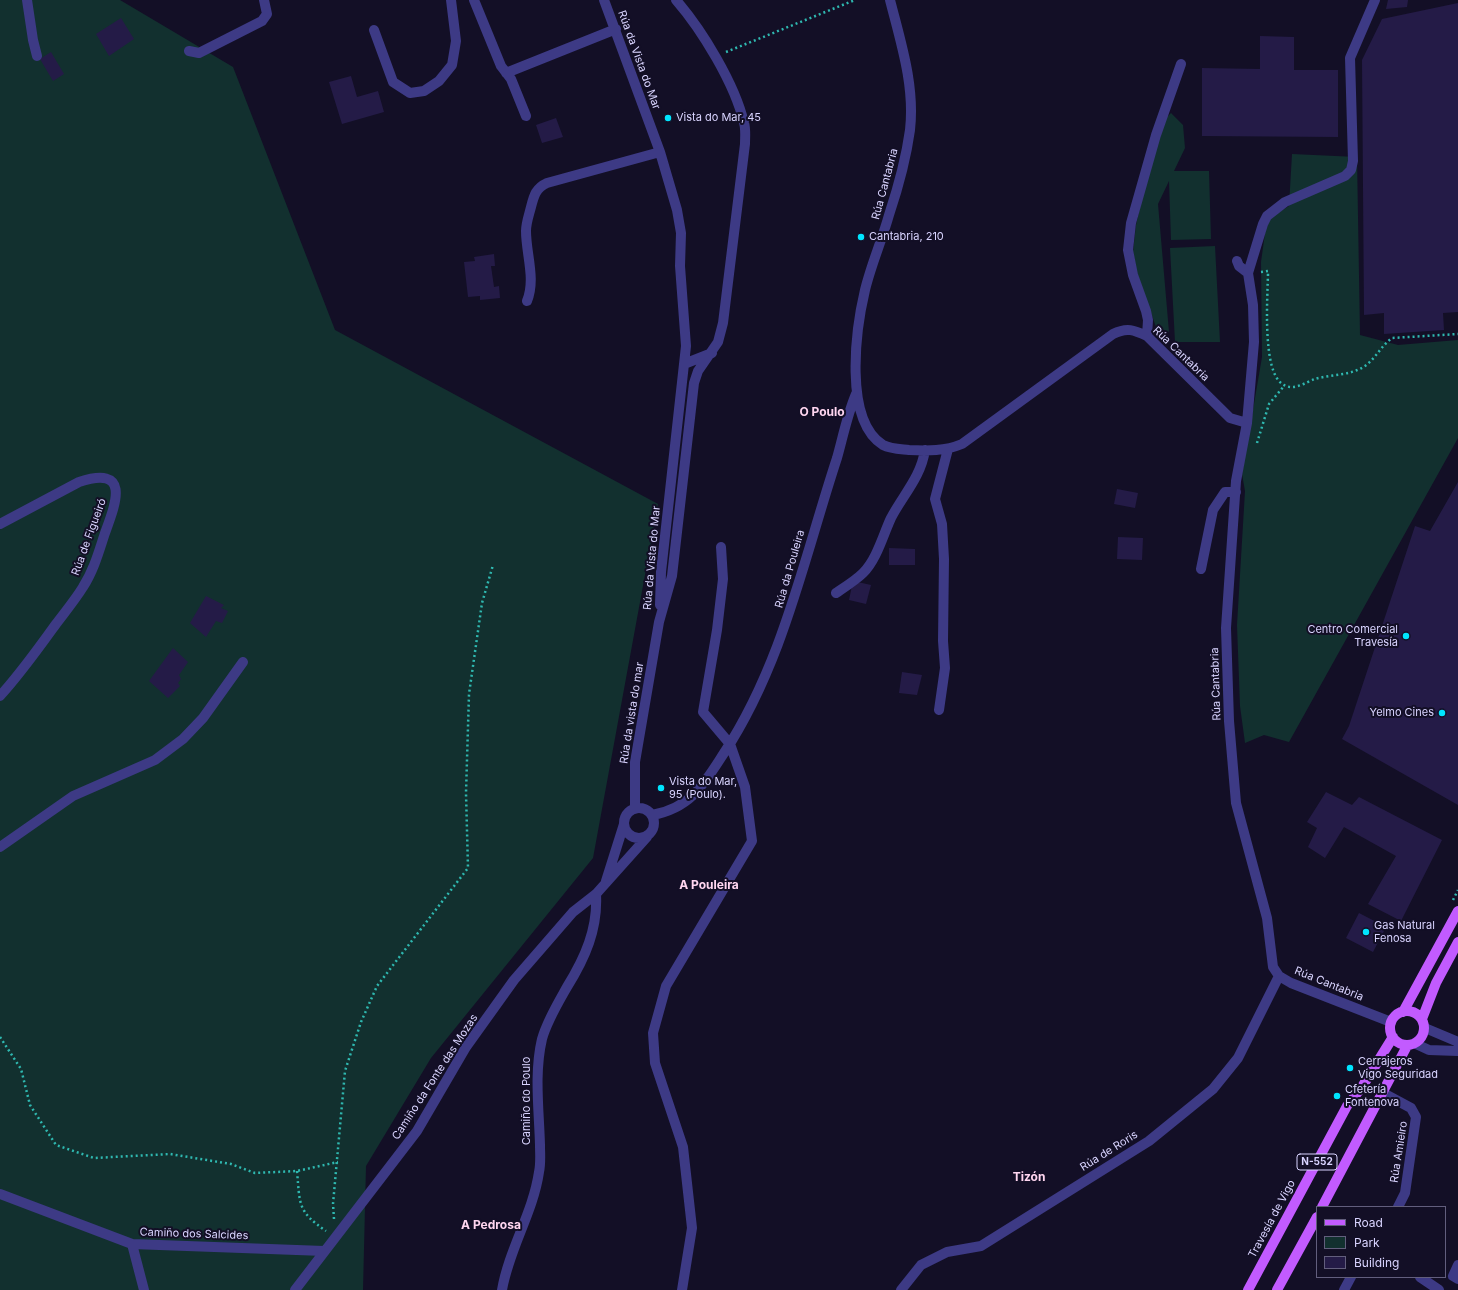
<!DOCTYPE html>
<html>
<head>
<meta charset="utf-8">
<style>
	body { margin:0 }
	#map { position:relative; width:1458px; height:1290px; overflow:hidden; background:#130f26; font-family:Inter,sans-serif }
	canvas { display:block }
	.legend { position:absolute; left:1316px; top:1206px; width:130px; height:72px; box-sizing:border-box; background:#130f26; border:1px solid #625e7d; margin:0; padding:5px 7px; list-style:none; font-size:12px; color:#d9d4ff }
	.legend li { display:flex; align-items:center; gap:8px; height:20px }
	.legend b { width:20px; border:1px solid #625e7d }
</style>
</head>
<body>
<div id="map">
<canvas width="1458" height="1290"></canvas>
<ul class="legend">
<li><b style="height:5px;background:#c25bff"></b>Road</li>
<li><b style="height:11px;background:#12302f"></b>Park</li>
<li><b style="height:11px;background:#241b47"></b>Building</li>
</ul>
</div>
<script>
const g = document.querySelector('canvas').getContext('2d');
g.lineJoin = 'round';
function fillPath(path, color) { g.fillStyle = color; g.fill(path, 'evenodd'); }
function stroke(path, color, width, dash) { g.strokeStyle = color; g.lineWidth = width; g.lineCap = dash ? 'butt' : 'round'; g.setLineDash(dash || []); g.stroke(path); }
function label(font, color, halo, rows, align = 'center') {
  g.font = font + ' Inter,sans-serif'; g.lineWidth = 4; g.setLineDash([]); g.textBaseline = 'middle'; g.strokeStyle = halo; g.fillStyle = color; for (const [text, x, y, turn = 0] of rows) {
    g.save(); g.translate(x, y); g.rotate((+turn || 0) * Math.PI / 180); g.textAlign = isNaN(turn) ? turn : align; if (halo) g.strokeText(text, 0, 0); g.fillText(text, 0, 0); g.restore();
  }
}
fillPath(new Path2D(`
	M0,0H120L233,67L335,330L658,504L593,858L431,1058L366,1166L363,1290H0Z
	M1171,113L1183,125L1185,148L1174,171H1209L1211,239L1171,240L1169,181L1158,204L1169,332L1156,327L1137,273L1133,252L1136,225L1158,126Z
	M1292,154L1357,157L1360,335L1398,345L1458,340V438L1289,742L1264,735L1245,743L1240,706L1237,625L1245,491L1242,474L1262,357L1261,262L1266,226L1270,218L1289,206Z
	M1215,246L1220,342H1175L1170,248Z`), '#12302f');
fillPath(new Path2D(`
	M1388,0H1408L1407,7L1386,9Z
	M1458,3V312L1443,313L1444,330L1384,334V313L1364,315L1362,60L1382,19Z
	M121,18L134,39L109,56L96,34Z
	M1260,36L1294,37V70H1338V137L1202,136V68L1260,69Z
	M51,52L64,74L53,81L40,59Z
	M351,76L357,97L378,91L384,112L342,124L329,82Z
	M556,118L563,137L542,143L536,125Z
	M494,254L495,266H491L494,287L499,286L500,298L480,300V296L468,297L464,262L475,261L474,257Z
	M1458,482V805L1342,739L1349,726L1415,526L1430,531Z
	M1117,489L1138,493L1135,508L1114,504Z
	M1118,537L1143,538L1142,560L1117,559Z
	M889,548L915,549V565H889Z
	M853,581L871,585L866,604L849,600Z
	M206,596L224,605L221,608L228,611L222,623L216,621L206,637L190,623Z
	M173,648L188,662L179,675L181,679L178,683L180,686L168,698L149,681Z
	M902,672L922,675L917,695L899,693Z
	M1326,792L1352,805L1359,797L1442,840L1401,921L1368,904L1396,856L1344,827L1325,858L1308,847L1317,828L1307,822Z
	M1359,913L1386,927L1373,952L1346,938Z`), '#241b47');
stroke(new Path2D(`
	M726,52L855,0
	M1261,272L1268,271C1268,294 1261,374 1284,385C1294,391 1306,382 1315,379C1332,374 1350,376 1365,366C1376,358 1381,346 1392,338L1458,334
	M1257,443L1269,404L1284,386
	M1453,900L1458,890
	M0,1037L21,1069L30,1105L56,1145L94,1158L170,1154L231,1164L255,1173L297,1171L338,1162
	M297,1171C300,1204 297,1211 326,1231
	M334,1219L333,1204L345,1071L361,1022L377,986L468,868L466,793L469,694L482,603L493,565`), '#2fb8b0', 2.5, [2, 3]);
stroke(new Path2D(`
	M27,0L33,40L37,56
	M474,0L501,66L511,79L526,116
	M604,0L660,152L677,210L681,233L680,266L686,346L661,572L660,605
	M890,0C901,43 915,86 910,130C906,159 898,188 889,215C882,240 871,265 865,290C856,328 843,420 883,445C891,449 900,449 909,450C928,451 945,451 962,444L1113,334C1127,327 1134,330 1147,336L1230,418L1247,423
	M1375,0L1350,58L1353,161L1351,170L1345,176L1285,202L1267,216L1263,224L1248,273L1253,305L1254,342L1247,423L1236,481L1226,628L1229,721L1236,803L1267,918L1273,967L1279,976L1291,983L1391,1022
	M374,30L393,82L410,93L424,91L439,81L452,65L456,41L451,0
	M189,51L199,53L262,21L267,14L264,0
	M506,73L616,29
	M1237,261L1239,266L1248,273
	M527,301C536,279 526,254 526,231C526,223 529,215 531,207C534,195 536,188 547,183L660,152
	M1147,336L1148,320L1146,311L1133,275L1128,250L1131,223L1156,135L1181,64
	M684,364L712,353
	M0,524L79,482C131,465 116,503 105,533C99,551 94,570 83,587C75,600 65,612 56,624C38,649 21,673 0,696
	M1201,569L1213,510L1225,492H1236
	M836,593C845,587 856,580 863,573C877,559 883,535 891,518C903,495 921,477 925,450
	M939,710L945,668L943,641L944,559L942,524L935,499L948,449
	M624 823a15 15 0 1 1 30 0a15 15 0 1 1-30 0Z
	M635,809V762L659,622L672,576L694,383L698,371L718,342L723,323L745,144C745,137 746,129 744,123C735,84 702,30 676,0
	M652,815C691,808 704,784 724,753C783,663 804,558 837,458C843,437 847,415 856,394
	M0,847L73,796L155,760L183,739L203,718L243,662
	M606,881L624,824
	M1425,1028L1458,1042
	M1416,1044L1429,1050L1458,1051
	M1383,1093L1411,1108L1416,1117L1405,1193L1398,1207
	M0,1194L132,1244L324,1251
	M132,1244L144,1290
	M1458,1265L1453,1276L1458,1279
	M1420,1277L1439,1290
	M295,1290L417,1131L466,1047L514,980L573,912L596,894L647,837
	M502,1290C509,1249 533,1213 539,1172C541,1163 540,1154 540,1145C539,1110 534,1073 542,1039C547,1021 558,1003 567,987C585,958 598,929 596,894
	M682,1290L692,1228L683,1147L655,1063L653,1033L666,986L752,841L745,787L730,744L703,712L717,630L723,579L721,547
	M901,1290L921,1265L947,1252L981,1246L1149,1141L1213,1089L1238,1058L1279,976
	M1344,1290L1351,1277`), '#3d3a85', 10);
stroke(new Path2D(`
	M1390 1028a17 17 0 1 1 34 0a17 17 0 1 1-34 0Z
	M1403,1012L1458,911
	M1422,1019L1436,983L1458,942
	M1322,1207L1407,1046
	M1248,1290L1347,1106L1362,1087L1393,1037
	M1277,1290L1317,1217`), '#c25bff', 10);
for (const [x, y, r, color] of [
	[668,118,4,"#00e5ff"],
	[861,237,4,"#00e5ff"],
	[1406,636,4,"#00e5ff"],
	[1442,713,4,"#00e5ff"],
	[661,788,4,"#00e5ff"],
	[1366,932,4,"#00e5ff"],
	[1350,1068,4,"#00e5ff"],
	[1337,1096,4,"#00e5ff"]
]) { const dot = new Path2D(); dot.arc(x, y, r, 0, 2 * Math.PI); g.fillStyle = color; g.fill(dot); stroke(dot, '#130f26', 1.5); }
for (const [x, y, w] of [
	[1317,1162,40]
]) { const box = new Path2D(); box.roundRect(x - w / 2, y - 8, w, 16, 3); g.fillStyle = '#130f26'; g.fill(box); stroke(box, '#d9d4ff', 1); }
label('bold 10px', '#d9d4ff', null, [
	["N-552",1317,1162]
]);
label('11px', '#d9d4ff', '#130f26', [
	["Rúa da Vista do Mar",639,60,70],
	["Rúa Cantabria",885,184,-75],
	["Rúa Cantabria",1181,354,44],
	["Rúa de Figueiró",89,537,-70],
	["Rúa da Vista do Mar",652,558,-85],
	["Rúa da Pouleira",790,569,-74],
	["Rúa Cantabria",1216,684,-92],
	["Rúa da vista do mar",632,713,-81],
	["Rúa Cantabria",1329,984,22],
	["Camiño da Fonte das Mozas",435,1077,-57],
	["Camiño do Poulo",527,1101,-90],
	["Rúa de Roris",1109,1151,-32],
	["Rúa Amieiro",1399,1152,-81],
	["Travesía de Vigo",1272,1219,-62],
	["Camiño dos Salcides",194,1234,2]
]);
label('11px', '#d9d4ff', '#130f26', [
	["Vista do Mar, 45",676,118],
	["Cantabria, 210",869,237],
	["Centro Comercial",1398,630,"right"],
	["Travesía",1398,643,"right"],
	["Yelmo Cines",1434,713,"right"],
	["Vista do Mar,",669,782],
	["95 (Poulo).",669,795],
	["Gas Natural",1374,926],
	["Fenosa",1374,939],
	["Cerrajeros",1358,1062],
	["Vigo Seguridad",1358,1075],
	["Cfetería",1345,1090],
	["Fontenova",1345,1103]
], 'left');
label('bold 12px', '#ffd6f0', '#130f26', [
	["O Poulo",822,412],
	["A Pouleira",709,885],
	["Tizón",1029,1177],
	["A Pedrosa",491,1225]
]);
</script>
</body>
</html>
